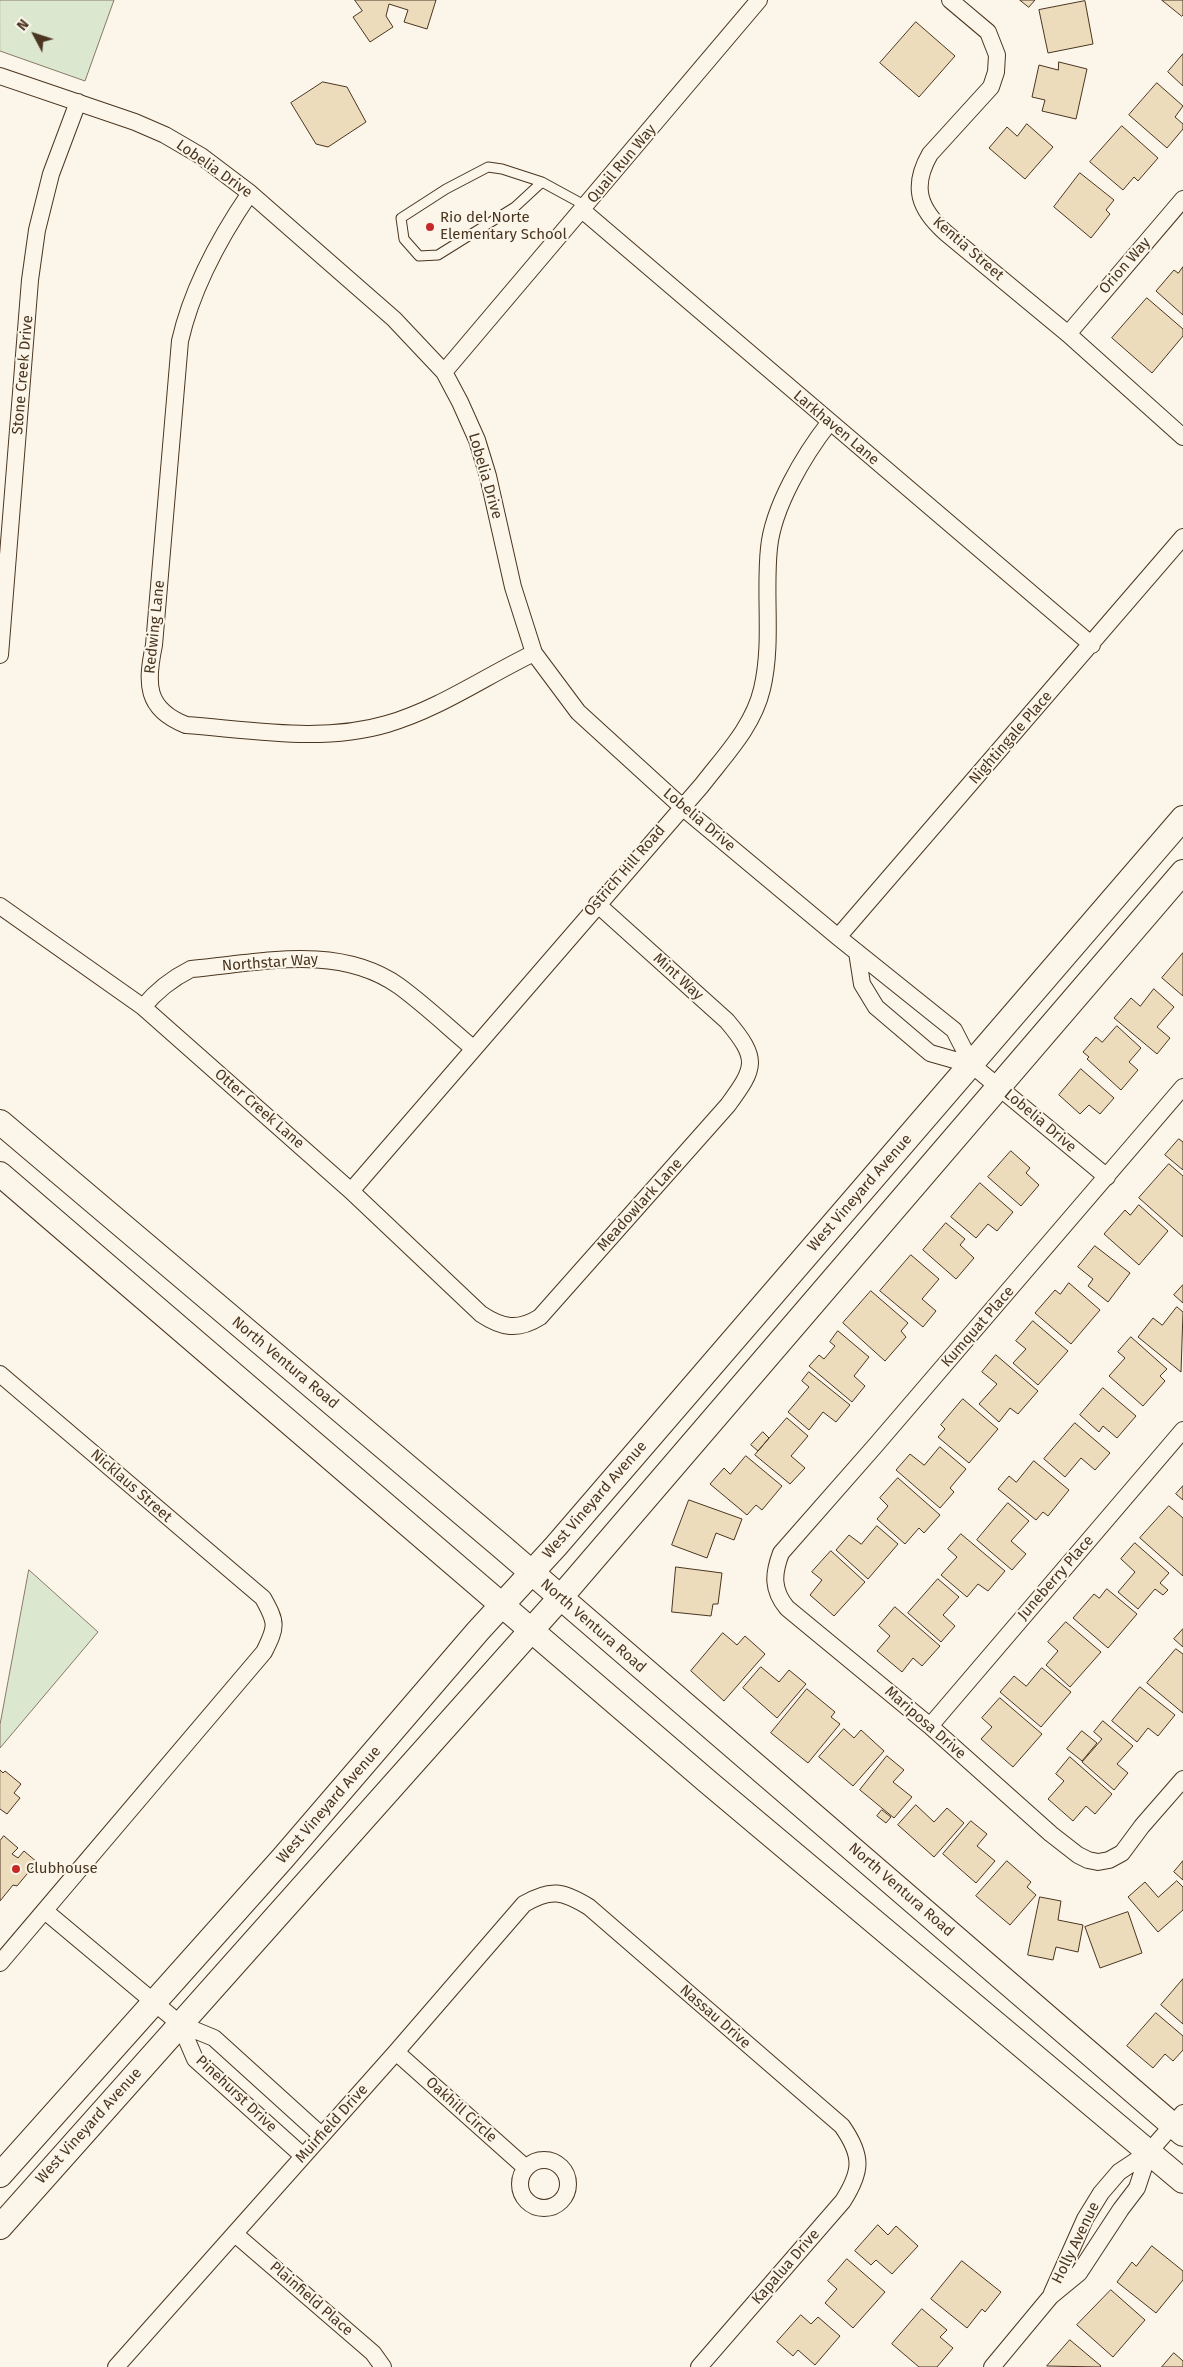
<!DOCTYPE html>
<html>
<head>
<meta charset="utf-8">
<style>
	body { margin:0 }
	#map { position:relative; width:1183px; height:2367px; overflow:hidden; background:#fbf6e9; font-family:"Fira Sans",sans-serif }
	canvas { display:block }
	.north { position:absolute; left:10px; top:10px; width:50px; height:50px; -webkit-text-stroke:4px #fbf6e9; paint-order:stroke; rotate:310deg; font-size:14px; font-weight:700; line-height:20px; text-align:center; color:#4a3520 }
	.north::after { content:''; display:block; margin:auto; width:18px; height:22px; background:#4a3520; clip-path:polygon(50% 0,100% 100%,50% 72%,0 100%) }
</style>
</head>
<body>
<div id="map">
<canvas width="1183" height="2367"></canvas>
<div class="north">N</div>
</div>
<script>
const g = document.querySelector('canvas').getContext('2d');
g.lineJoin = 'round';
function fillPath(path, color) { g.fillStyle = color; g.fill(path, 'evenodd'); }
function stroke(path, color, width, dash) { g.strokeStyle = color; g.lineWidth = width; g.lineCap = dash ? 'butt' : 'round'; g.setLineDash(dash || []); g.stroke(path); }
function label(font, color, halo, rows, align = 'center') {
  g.font = font + ' "Fira Sans",sans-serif'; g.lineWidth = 4; g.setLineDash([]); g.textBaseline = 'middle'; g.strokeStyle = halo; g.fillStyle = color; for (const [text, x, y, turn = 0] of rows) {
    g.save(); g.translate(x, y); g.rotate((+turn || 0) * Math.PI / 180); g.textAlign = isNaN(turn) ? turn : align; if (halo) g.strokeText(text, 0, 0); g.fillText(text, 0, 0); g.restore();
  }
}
const green = new Path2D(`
	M0,0H114L85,81L0,51Z
	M29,1570L98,1632L0,1748V1725Z`);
fillPath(green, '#dce7d0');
stroke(green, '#887966', 1);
const building = new Path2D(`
	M355,0H436L427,29L404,22L408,10L389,4L386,16L393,27L370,42L353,17L362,11Z
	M1020,0H1035L1029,7Z
	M1162,0H1183V15L1182,16Z
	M1085,1L1093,44L1048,53L1039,10Z
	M916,22L955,56L919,97L880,63Z
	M1183,54V86L1168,72Z
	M1059,62L1087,69L1076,119L1042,111L1045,100L1032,97L1039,65L1058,70Z
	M323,82L347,87L366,122L328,147L316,144L291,103Z
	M1157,83L1183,106L1175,117L1183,124V129L1167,148L1129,115Z
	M1027,124L1053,147L1025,179L989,148L1007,127L1017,136Z
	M1122,126L1158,158L1138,181L1134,177L1123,190L1090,162Z
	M1080,173L1114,200L1106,210L1110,214L1091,238L1054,207Z
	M1183,267V315L1156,291L1174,270L1178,273Z
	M1147,298L1183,329V336L1152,373L1112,338Z
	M1183,953V996L1162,978Z
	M1154,989L1174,1007L1157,1027L1170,1038L1157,1054L1114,1018L1131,998L1140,1006Z
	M1117,1026L1141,1048L1129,1062L1138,1070L1121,1090L1087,1059L1089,1057L1083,1052L1096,1037L1102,1042Z
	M1081,1069L1114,1098L1100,1114L1089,1105L1080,1114L1059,1095Z
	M1179,1139L1183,1142V1170L1165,1155Z
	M1011,1151L1030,1168L1026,1173L1039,1185L1021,1206L988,1177Z
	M1169,1164L1183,1176V1237L1139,1198Z
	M980,1183L1013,1212L997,1231L988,1224L976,1238L951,1217Z
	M1139,1205L1168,1231L1139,1265L1104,1234L1125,1210L1130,1215Z
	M946,1223L965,1239L960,1245L974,1258L956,1279L923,1250Z
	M1095,1246L1130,1273L1108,1302L1088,1286L1093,1279L1078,1267Z
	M911,1255L939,1279L922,1299L936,1311L923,1327L880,1291Z
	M1069,1283L1100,1310L1071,1344L1035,1313L1055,1290L1060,1294Z
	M1183,1285V1303L1174,1295Z
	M871,1291L908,1323L901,1331L906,1337L885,1361L843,1323Z
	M1177,1307L1183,1312L1181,1372L1138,1337L1153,1318L1162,1325Z
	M1033,1321L1068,1351L1038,1385L1013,1363L1026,1349L1016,1341Z
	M838,1331L869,1357L854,1376L865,1386L852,1402L809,1366L819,1355L824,1359L835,1346L830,1342Z
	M1131,1337L1167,1369L1160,1376L1165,1381L1143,1406L1109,1376L1125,1358L1118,1352Z
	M996,1355L1038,1391L1018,1414L1010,1408L999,1422L979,1404L997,1384L982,1372Z
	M809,1372L850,1405L836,1422L823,1412L809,1430L788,1412L809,1387L802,1381Z
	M1103,1388L1136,1416L1117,1438L1103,1426L1099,1432L1080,1415Z
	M963,1399L998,1429L969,1463L938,1437L945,1429L941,1425Z
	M787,1418L808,1436L791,1456L805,1468L790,1484L755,1455Z
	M1075,1423L1110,1453L1095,1470L1081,1458L1065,1477L1044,1459Z
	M763,1432L769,1438L758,1451L751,1445Z
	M940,1447L966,1469L950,1488L954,1492L940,1508L896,1470L910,1454L924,1465Z
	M746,1456L782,1486L762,1510L756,1505L747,1515L710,1484L724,1468L730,1474Z
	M1034,1461L1069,1490L1048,1516L1043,1512L1036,1520L998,1489L1009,1476L1016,1482Z
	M898,1478L940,1515L924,1533L919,1528L905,1544L877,1519L888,1506L880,1498Z
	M1183,1486V1500L1176,1494Z
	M689,1500L742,1519L734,1540L716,1533L707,1558L672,1545Z
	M1008,1503L1029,1521L1011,1541L1026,1554L1012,1570L977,1540Z
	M1169,1506L1183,1518V1576L1140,1538Z
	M877,1526L898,1544L868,1579L836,1550L849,1535L861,1544Z
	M961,1534L1005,1571L988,1591L978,1584L967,1597L941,1575L957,1557L948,1549Z
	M1135,1543L1169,1573L1160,1583L1168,1590L1163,1595L1155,1589L1138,1609L1118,1592L1135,1572L1121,1559Z
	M831,1551L865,1582L834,1616L810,1595L822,1580L812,1572Z
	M676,1567L722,1573L718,1604H713L711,1616L672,1612Z
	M938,1579L959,1597L943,1615L955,1626L941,1642L908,1613Z
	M1107,1589L1137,1614L1108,1648L1073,1618L1094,1594L1099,1598Z
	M895,1607L940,1646L922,1666L913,1658L902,1672L877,1651L890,1636L879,1626Z
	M1066,1622L1101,1652L1070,1687L1046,1665L1058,1651L1048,1642Z
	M1183,1629V1647L1174,1639Z
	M723,1633L737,1645L745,1636L765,1654L724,1701L691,1671Z
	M1176,1649L1183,1654V1713L1147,1683Z
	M761,1667L779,1682L789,1670L806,1684L777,1718L743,1688Z
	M1042,1668L1071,1692L1041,1727L1000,1692L1014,1676L1026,1686Z
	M1140,1687L1175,1715L1158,1736L1148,1728L1137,1742L1112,1721Z
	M807,1689L835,1712L831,1717L840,1724L808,1763L771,1733Z
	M1000,1698L1042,1734L1013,1767L981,1739L992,1727L982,1718Z
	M1103,1721L1133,1746L1117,1764L1128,1773L1114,1790L1082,1762L1102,1739L1094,1732Z
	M844,1729L854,1738L861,1730L884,1751L853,1786L819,1757Z
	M1082,1731L1097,1743L1082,1761L1067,1749Z
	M887,1756L904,1770L893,1782L912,1797L894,1818L860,1790Z
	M1070,1757L1112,1794L1095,1814L1086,1806L1073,1821L1048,1799L1064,1781L1056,1774Z
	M0,1770L3,1773L5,1771L21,1784L14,1793L20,1798L7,1814L0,1809Z
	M916,1805L934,1822L947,1808L964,1823L934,1857L898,1825Z
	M882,1810L891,1817L886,1823L877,1816Z
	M971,1821L987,1834L977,1846L995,1861L976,1883L943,1854Z
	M4,1836L18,1848L12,1854L18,1858L24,1851L37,1862L17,1886L13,1885L0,1901V1841Z
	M1007,1861L1031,1882L1027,1887L1036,1895L1010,1925L976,1896Z
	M1183,1861V1880L1174,1872Z
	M1177,1881L1183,1887V1910L1158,1932L1128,1897L1145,1882L1158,1897Z
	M1040,1897L1061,1901L1058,1920L1083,1925L1078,1952L1056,1947L1053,1960L1028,1955Z
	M1128,1912L1142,1953L1100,1968L1085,1927Z
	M1183,1979V2024L1161,2005Z
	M1156,2013L1183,2036V2050L1173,2061L1165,2054L1153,2068L1127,2046Z
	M878,2225L888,2235L896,2226L918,2246L892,2274L876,2260L871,2265L855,2251Z
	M1152,2246L1183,2271V2280L1156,2313L1117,2282L1132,2262L1136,2266Z
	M847,2259L885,2292L853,2328L825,2303L837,2289L828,2281Z
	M962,2261L1001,2292L985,2312L982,2309L967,2328L931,2299Z
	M1111,2290L1145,2320L1113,2357L1077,2325Z
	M922,2309L947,2330L940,2337L953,2348L937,2367H919L892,2344Z
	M801,2315L811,2324L818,2317L840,2336L815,2365L798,2350L793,2356L777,2342Z
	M1070,2340L1101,2366L1100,2367L1047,2366Z
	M1174,2353L1183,2361V2367H1162Z`);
fillPath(building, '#ecdcbc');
stroke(building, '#4a3520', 1);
const lane = new Path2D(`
	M542,182L515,207L438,255L419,256L404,239L401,218L446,189L488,167L502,169L542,182L586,206`);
const street = new Path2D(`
	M950,0L988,32L997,55L996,72L991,87L930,154C911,187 919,209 946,233L1068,334L1183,437
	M0,76L135,122L165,135L201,156L250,193L394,319L444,372L460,402L477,440L488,476L513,587L534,653L578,712L681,806L838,937L954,1030L972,1065L1107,1177
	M250,193C220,237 192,288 180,341L154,645C146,683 145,709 186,725C252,730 323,743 387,724C439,709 486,676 534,653
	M582,210L1092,645
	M1068,334L1183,199
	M444,372L759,0
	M0,655L30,280L37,230L51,174L78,102
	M0,906L143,1007L351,1191L481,1314C502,1328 518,1331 540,1317L728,1105C756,1067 759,1059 727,1021L597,904
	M838,937L1183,537
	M857,952L862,984L876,1007L930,1053L972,1065
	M143,1007C157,990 171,979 191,969C260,963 338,943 399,986C425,1005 449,1028 473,1048
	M1183,1087L875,1446L781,1553C773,1574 772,1590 787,1608L930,1726L1051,1834L1078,1855L1088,1860L1098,1862L1109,1860L1122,1853L1142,1826L1183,1779
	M351,1191L702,785C725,755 753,727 762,689C773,643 764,595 769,548C773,507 804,455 829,423
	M0,1374L263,1598C277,1623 277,1626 264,1652L0,1963
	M930,1726L1183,1430
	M45,1911L180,2024L214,2038L321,2135
	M180,2024L195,2059L303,2156
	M396,2052L526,2168
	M520 2184a24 24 0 1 1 48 0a24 24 0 1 1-48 0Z
	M235,2234L373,2353L383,2367
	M1052,2293L1085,2219L1101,2193L1119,2172L1149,2152L1183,2113
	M116,2367L396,2052L524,1904C551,1888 563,1891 589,1907L842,2126C863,2156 862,2171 843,2201L699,2367
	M992,2367L1051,2296L1079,2273L1121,2209L1137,2188L1149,2152`);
const secondary = new Path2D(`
	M0,1122L501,1546L1183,2134
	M0,1174L708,1782L1183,2181
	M0,2175L283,1858L478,1631L556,1546L1183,818
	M0,2227L560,1598L1183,872`);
stroke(lane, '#4a3520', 11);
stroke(street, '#4a3520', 18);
stroke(secondary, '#4a3520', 26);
stroke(lane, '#fbf6e9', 9);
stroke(street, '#fbf6e9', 16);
stroke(secondary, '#fbf6e9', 24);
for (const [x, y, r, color] of [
	[430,227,5,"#c62828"],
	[16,1869,5,"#c62828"]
]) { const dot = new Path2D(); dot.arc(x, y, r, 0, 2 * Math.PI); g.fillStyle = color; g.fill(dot); stroke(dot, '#fbf6e9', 2); }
label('15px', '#4a3520', '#fbf6e9', [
	["Quail Run Way",622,164,-50],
	["Lobelia Drive",214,169,35],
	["Kentia Street",968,249,41],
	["Orion Way",1125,266,-49],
	["Stone Creek Drive",23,375,-85],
	["Larkhaven Lane",836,428,40],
	["Lobelia Drive",485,476,74],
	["Redwing Lane",155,627,-84],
	["Nightingale Place",1011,738,-49],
	["Lobelia Drive",699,820,40],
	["Ostrich Hill Road",625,871,-49],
	["Northstar Way",270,963,-4],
	["Mint Way",678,977,42],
	["Otter Creek Lane",259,1109,41],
	["Lobelia Drive",1040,1121,40],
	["West Vineyard Avenue",860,1193,-49],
	["Meadowlark Lane",640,1205,-48],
	["Kumquat Place",978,1327,-49],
	["North Ventura Road",285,1363,40],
	["Nicklaus Street",131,1486,41],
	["West Vineyard Avenue",595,1500,-49],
	["Juneberry Place",1056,1578,-49],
	["North Ventura Road",593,1626,41],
	["Mariposa Drive",925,1723,41],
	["West Vineyard Avenue",329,1805,-49],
	["North Ventura Road",901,1890,41],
	["Nassau Drive",715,2017,41],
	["Pinehurst Drive",236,2094,43],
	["Oakhill Circle",461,2110,42],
	["Muirfield Drive",332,2124,-48],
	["West Vineyard Avenue",89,2126,-48],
	["Holly Avenue",1076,2243,-64],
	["Kapalua Drive",786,2267,-49],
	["Plainfield Place",311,2299,41]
]);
label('15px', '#4a3520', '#fbf6e9', [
	["Rio del Norte",440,218],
	["Elementary School",440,235],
	["Clubhouse",26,1869]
], 'left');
</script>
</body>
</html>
